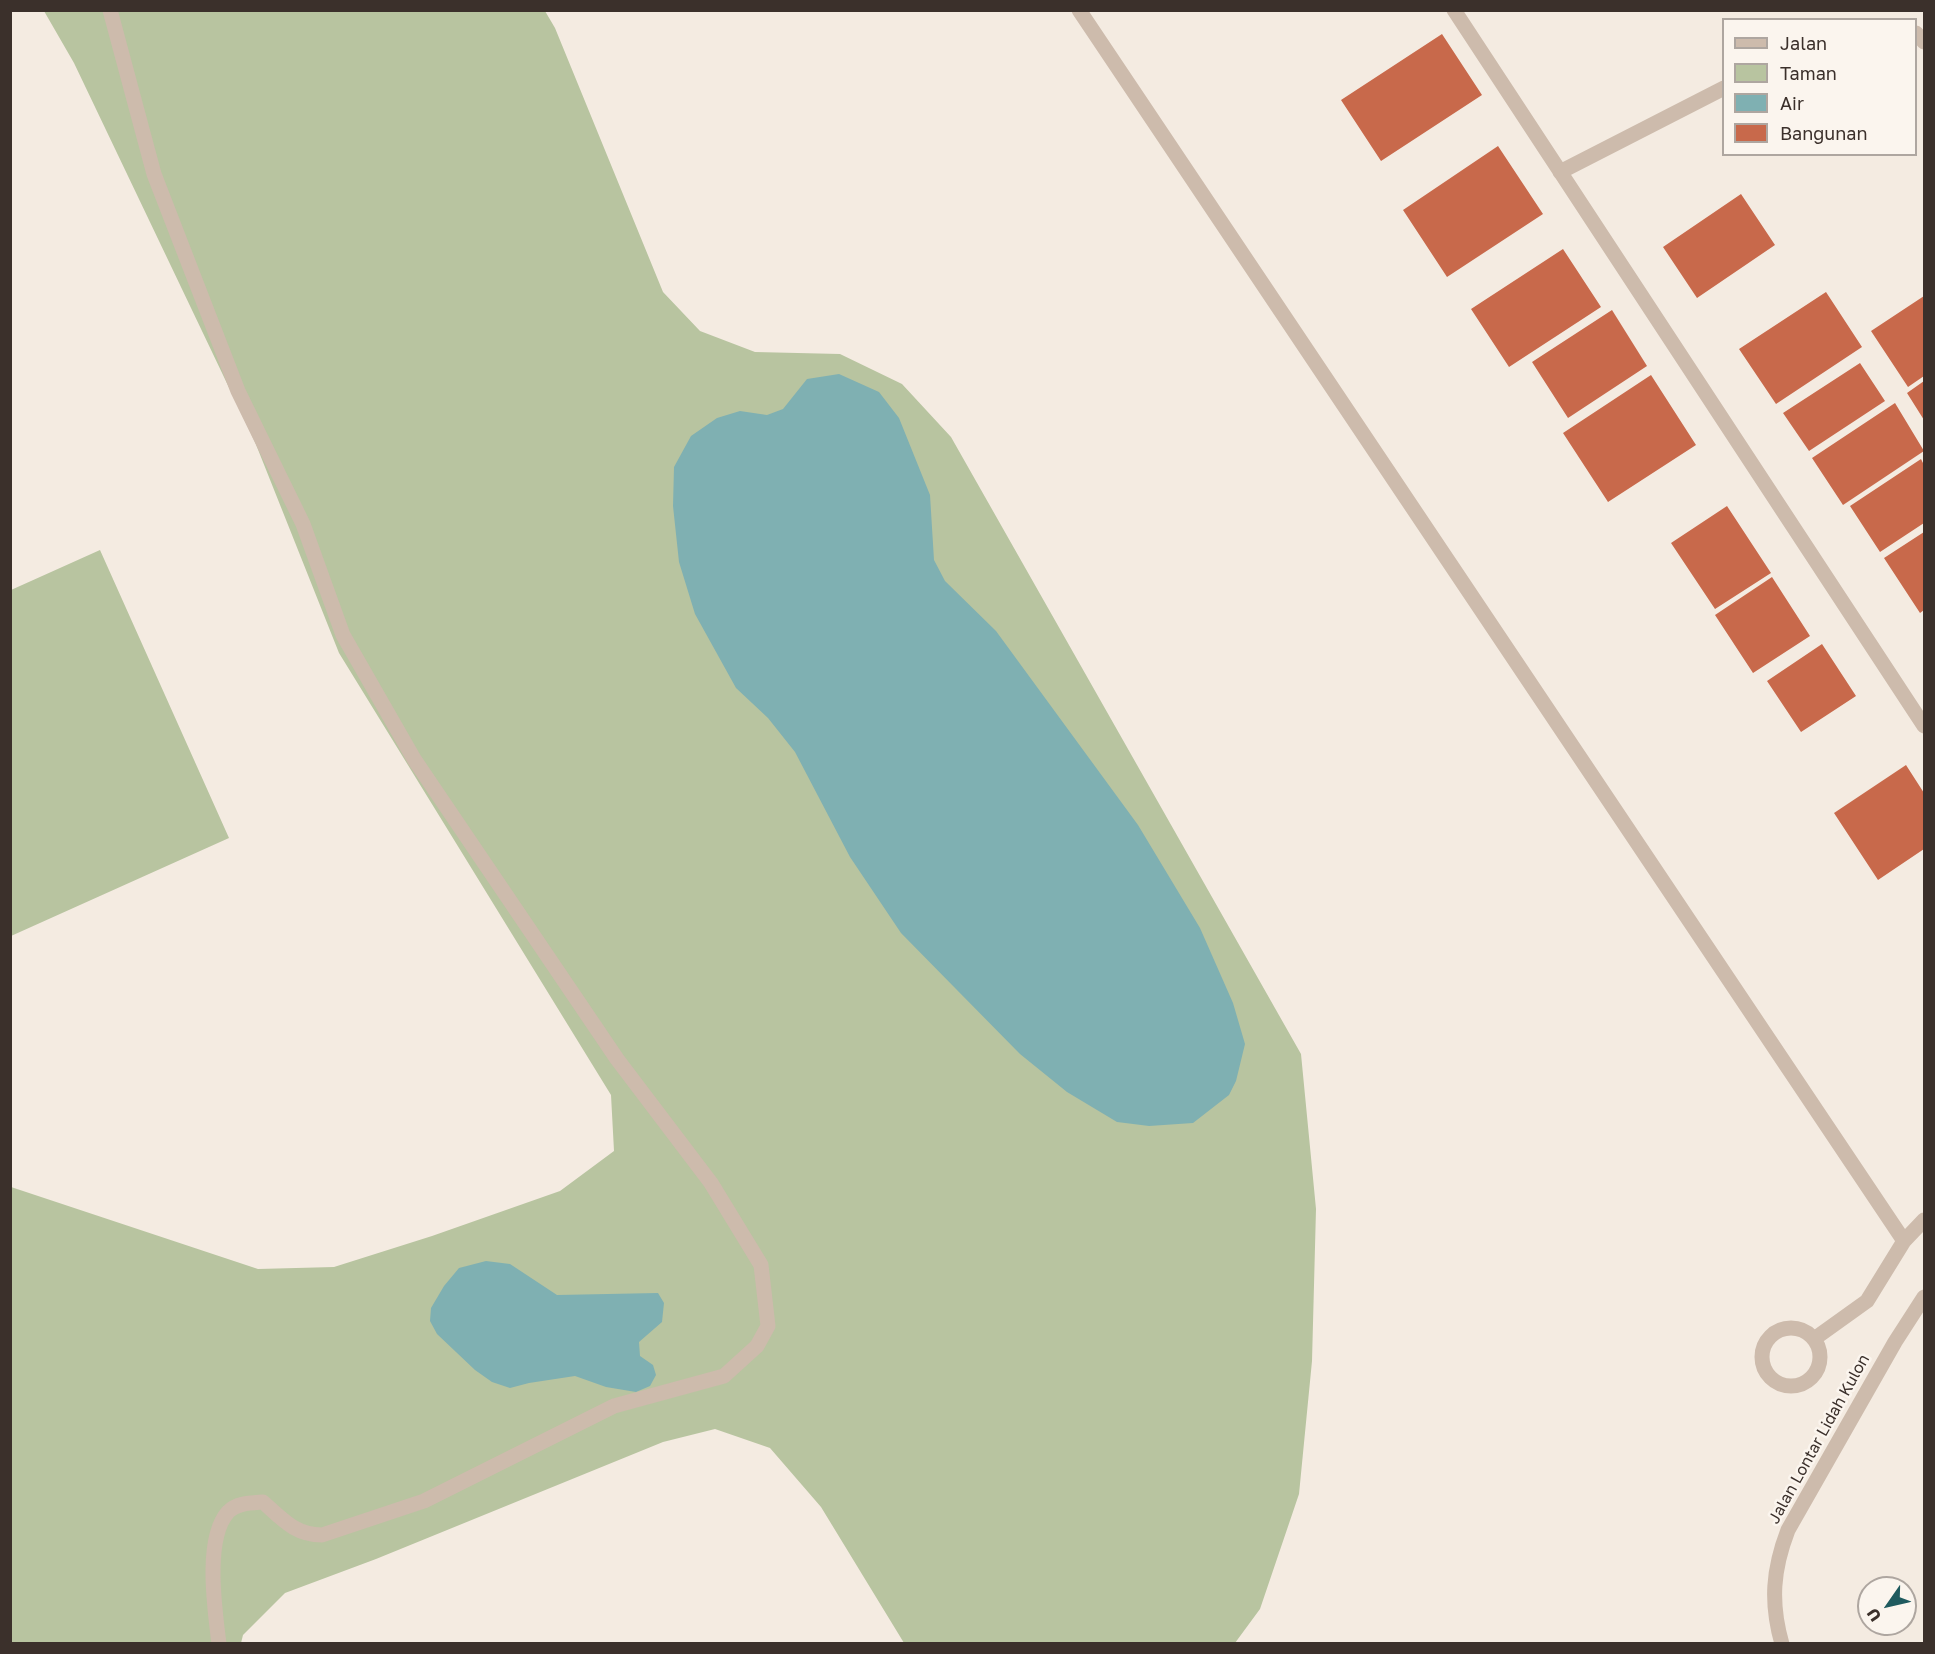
<!DOCTYPE html>
<html>
<head>
<meta charset="utf-8">
<style>
	body { margin:0 }
	#map { position:relative; width:1935px; height:1654px; overflow:hidden; background:#f4ebe1; font-family:"Golos Text",sans-serif }
	canvas { display:block }
	.frame { position:absolute; inset:0; border:12px solid #3b302b; pointer-events:none }
	.legend { position:absolute; left:1722px; top:18px; width:195px; height:138px; box-sizing:border-box; background:#fbf5ee; border:2px solid #aea6a0; margin:0; padding:8px 10px; list-style:none; font-size:18px; color:#3b302b }
	.legend li { display:flex; align-items:center; gap:12px; height:30px }
	.legend b { width:30px; border:2px solid #aea6a0 }
	.north { position:absolute; left:1857px; top:1576px; width:60px; height:60px; box-sizing:border-box; background:#fbf5ee; border:2px solid #aea6a0; border-radius:50%; rotate:236deg; font-size:16px; font-weight:700; line-height:24px; text-align:center; color:#3b302b }
	.north::after { content:''; display:block; margin:auto; width:21px; height:27px; background:#1f5a5e; clip-path:polygon(50% 0,100% 100%,50% 72%,0 100%) }
</style>
</head>
<body>
<div id="map">
<canvas width="1935" height="1654"></canvas>
<div class="frame"></div>
<ul class="legend">
<li><b style="height:8px;background:#cdbbac"></b>Jalan</li>
<li><b style="height:16px;background:#b8c4a0"></b>Taman</li>
<li><b style="height:16px;background:#7fb0b2"></b>Air</li>
<li><b style="height:16px;background:#c8694b"></b>Bangunan</li>
</ul>
<div class="north">U</div>
</div>
<script>
const g = document.querySelector('canvas').getContext('2d');
g.lineJoin = 'round';
function fillPath(path, color) { g.fillStyle = color; g.fill(path, 'evenodd'); }
function stroke(path, color, width, dash) { g.strokeStyle = color; g.lineWidth = width; g.lineCap = dash ? 'butt' : 'round'; g.setLineDash(dash || []); g.stroke(path); }
function label(font, color, halo, rows, align = 'center') {
  g.font = font + ' "Golos Text",sans-serif'; g.lineWidth = 5; g.setLineDash([]); g.textBaseline = 'middle'; g.strokeStyle = halo; g.fillStyle = color; for (const [text, x, y, turn = 0] of rows) {
    g.save(); g.translate(x, y); g.rotate((+turn || 0) * Math.PI / 180); g.textAlign = isNaN(turn) ? turn : align; if (halo) g.strokeText(text, 0, 0); g.fillText(text, 0, 0); g.restore();
  }
}
fillPath(new Path2D(`
	M44,11H545L555,28L663,292L700,331L755,352L840,354L902,384L951,437L1301,1054L1316,1209L1312,1361L1299,1494L1260,1609L1235,1643H904L821,1507L770,1448L715,1429L663,1442L376,1559L285,1593L243,1635L241,1643L11,1644V1187L258,1269L334,1267L432,1236L560,1191L614,1151L611,1095L339,653L255,442L74,63Z
	M100,550L229,838L11,936V590Z`), '#b8c4a0');
fillPath(new Path2D(`
	M839,374L879,392L899,418L930,495L934,560L945,581L996,631L1138,825L1200,928L1233,1003L1245,1044L1236,1081L1229,1095L1193,1123L1149,1126L1117,1122L1067,1092L1020,1054L956,989L901,933L850,857L795,752L768,718L736,688L695,614L679,562L673,506L674,467L691,436L717,418L740,411L767,415L783,409L807,379Z
	M486,1261L510,1264L557,1295L658,1293L664,1303L662,1322L639,1342L640,1356L653,1365L656,1375L650,1386L636,1392L606,1387L575,1376L529,1383L510,1388L492,1382L475,1370L437,1334L430,1321L431,1308L444,1286L459,1268Z`), '#7fb0b2');
fillPath(new Path2D(`
	M1442,34L1482,95L1381,161L1341,100Z
	M1498,146L1543,214L1447,277L1403,210Z
	M1741,194L1775,245L1697,298L1663,247Z
	M1563,249L1601,307L1509,367L1471,309Z
	M1826,292L1862,347L1776,404L1739,349Z
	M1924,296V376L1908,387L1871,331Z
	M1612,310L1647,366L1568,418L1532,362Z
	M1860,363L1885,401L1809,451L1783,413Z
	M1651,375L1696,445L1608,502L1563,433Z
	M1924,381V420L1907,393Z
	M1895,403L1924,451L1843,505L1812,458Z
	M1921,459L1924,465V523L1880,552L1850,506Z
	M1727,506L1771,573L1715,609L1671,543Z
	M1924,532V610L1920,613L1884,558Z
	M1772,577L1810,636L1753,673L1715,615Z
	M1822,644L1856,696L1801,732L1767,681Z
	M1906,765L1924,793V849L1878,880L1834,813Z`), '#c8694b');
stroke(new Path2D(`
	M110,10L154,174L238,391L303,524L343,635L414,759L617,1059L711,1183L761,1265L768,1326L757,1346L724,1376L614,1406L424,1501L322,1535C295,1535 282,1519 263,1502C250,1503 237,1503 228,1512C204,1539 215,1610 219,1644`), '#cdbbac', 15);
stroke(new Path2D(`
	M1079,10L1904,1241
	M1454,10L1924,726
	M1916,33L1924,42
	M1560,172L1724,88
	M1762 1357a29 29 0 1 1 58 0a29 29 0 1 1-58 0Z
	M1814,1339L1867,1301L1904,1241L1924,1220
	M1782,1644C1770,1602 1773,1569 1788,1530L1895,1342L1924,1297`), '#cdbbac', 15);
label('16px', '#3b302b', '#fbf5ee', [
	["Jalan Lontar Lidah Kulon",1819,1439,-61]
]);
</script>
</body>
</html>
